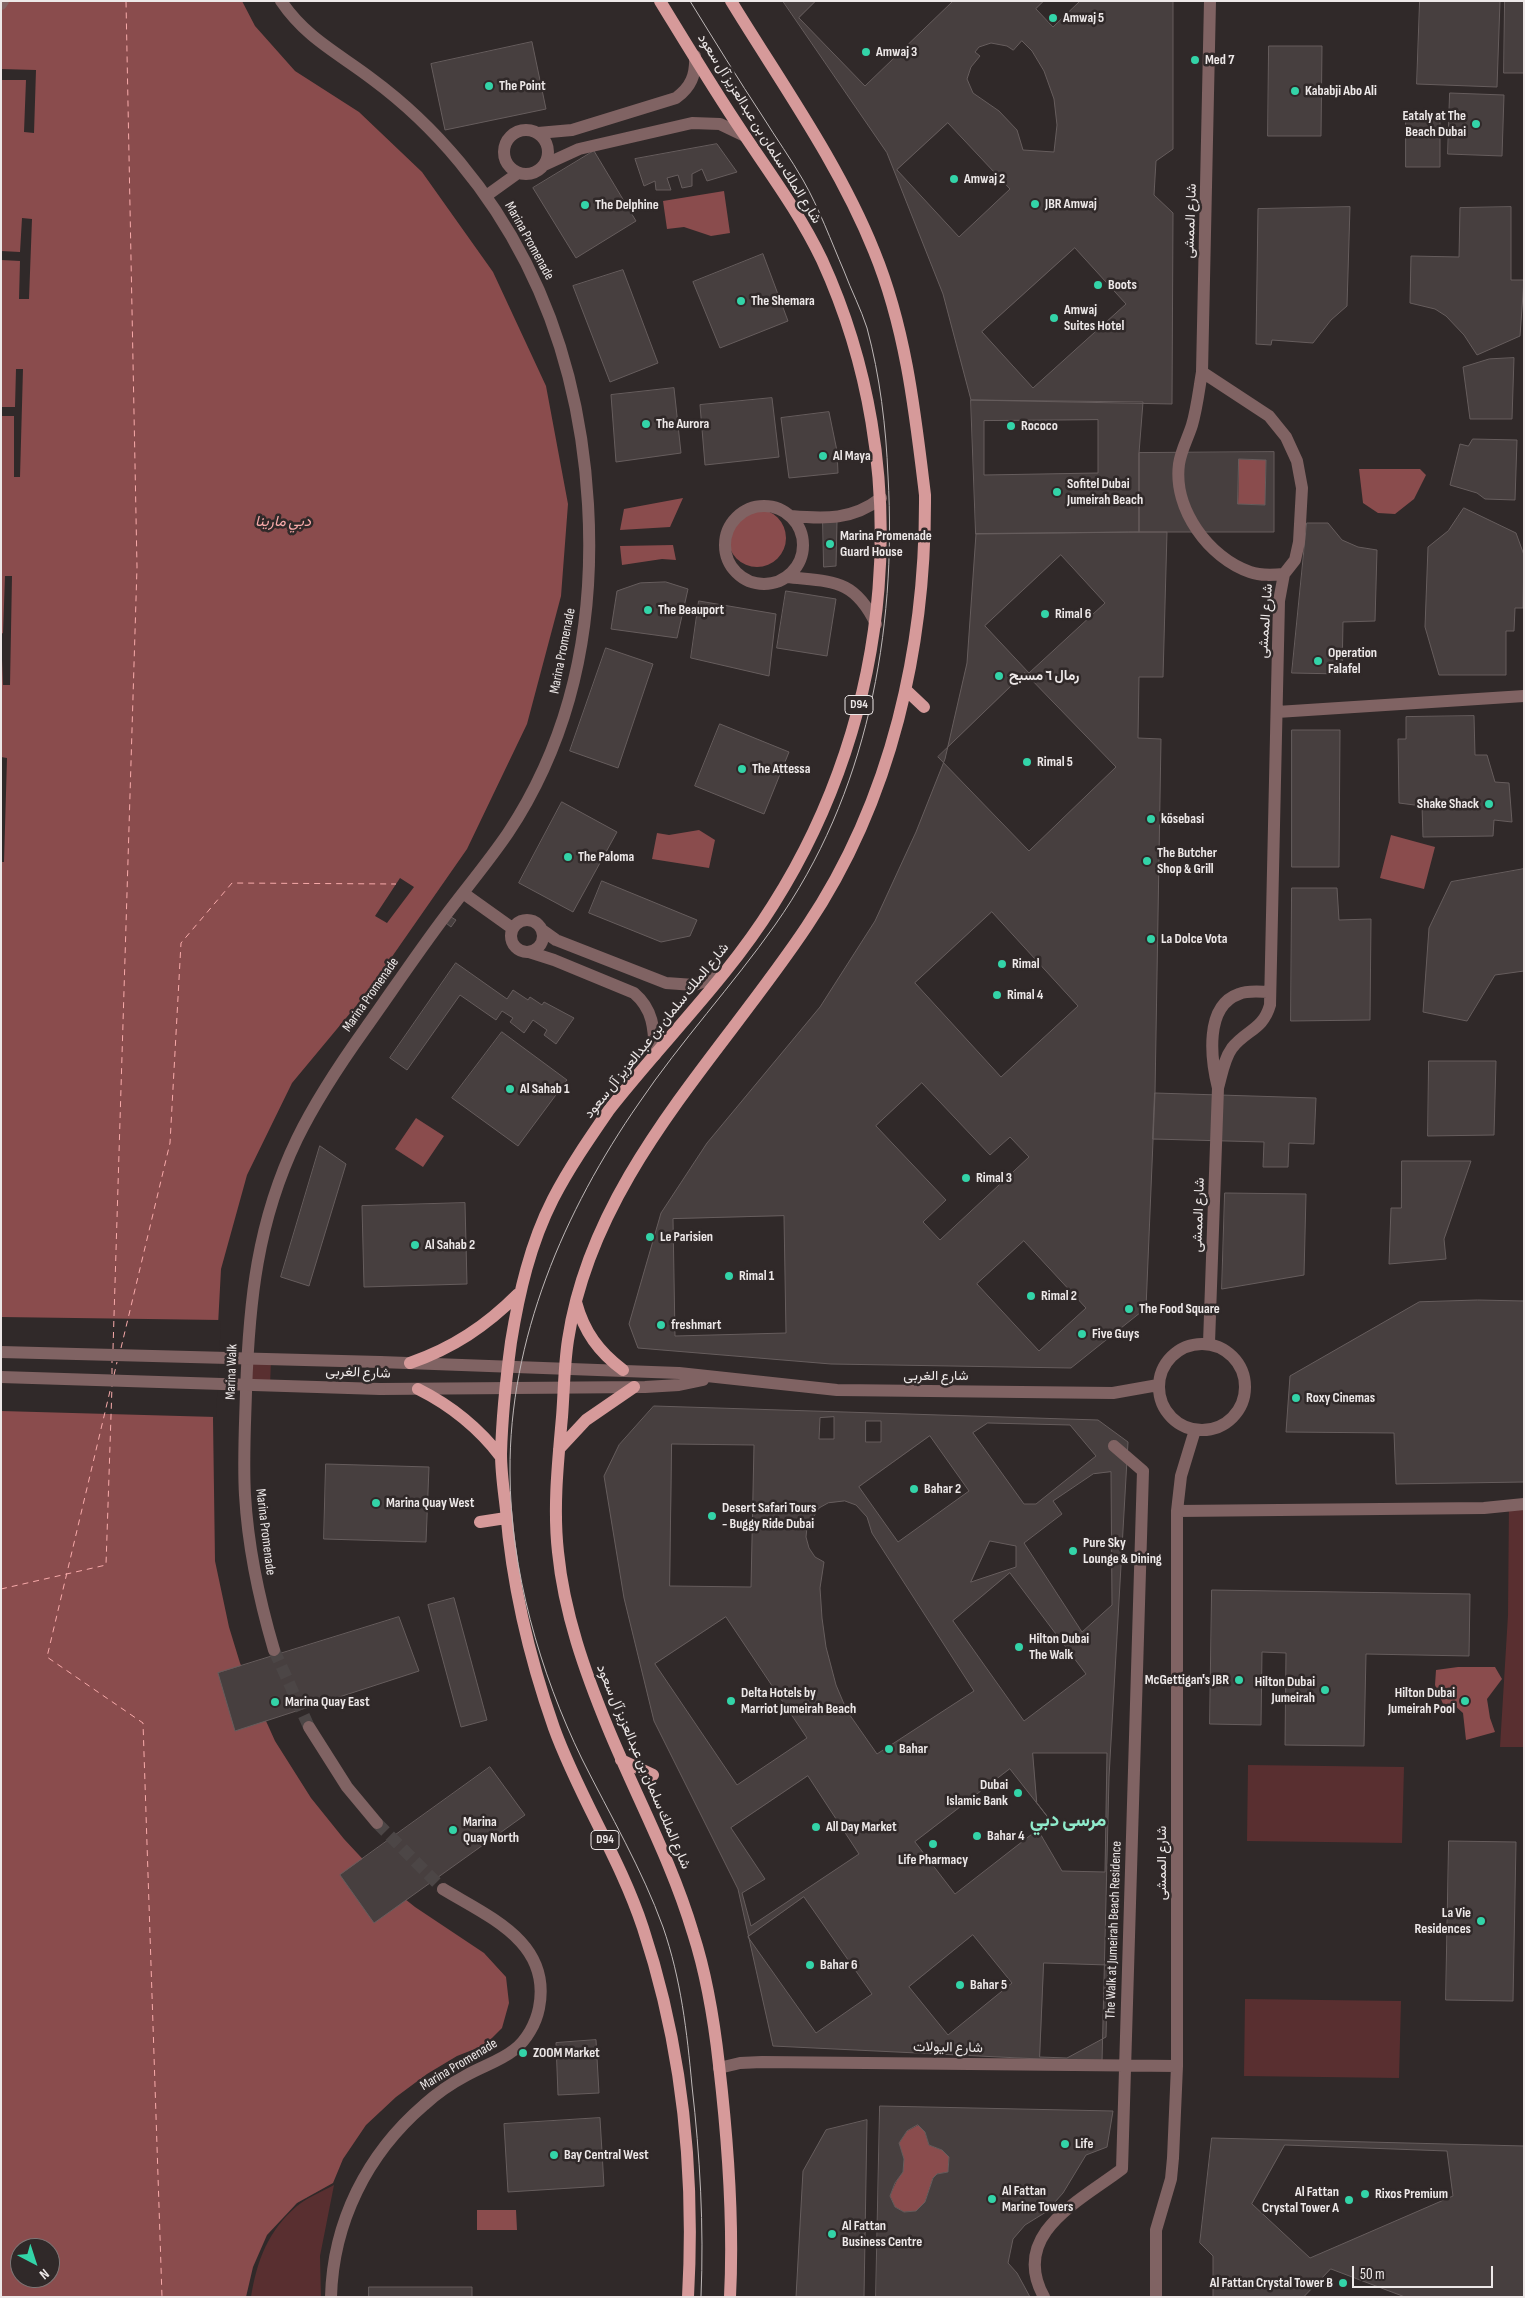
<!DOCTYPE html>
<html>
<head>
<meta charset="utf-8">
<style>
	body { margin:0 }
	#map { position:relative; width:1525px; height:2298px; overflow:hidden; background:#302929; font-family:"Sofia Sans Condensed",sans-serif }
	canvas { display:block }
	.frame { position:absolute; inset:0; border:2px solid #ede8e8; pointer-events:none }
	.north { position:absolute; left:10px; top:2238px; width:50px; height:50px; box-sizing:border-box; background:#302929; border:1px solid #7c7575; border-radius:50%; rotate:140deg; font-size:14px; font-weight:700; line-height:20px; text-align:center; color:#ede8e8 }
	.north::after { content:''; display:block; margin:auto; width:18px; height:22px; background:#33d4a8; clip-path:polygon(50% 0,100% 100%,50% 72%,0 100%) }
	.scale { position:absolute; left:1352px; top:2266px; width:141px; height:22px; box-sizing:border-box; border:2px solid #ede8e8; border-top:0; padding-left:6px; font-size:15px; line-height:18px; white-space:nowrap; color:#ede8e8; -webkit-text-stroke:4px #302929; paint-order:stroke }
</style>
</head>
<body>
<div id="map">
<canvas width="1525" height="2298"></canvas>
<div class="frame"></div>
<div class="north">N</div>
<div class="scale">50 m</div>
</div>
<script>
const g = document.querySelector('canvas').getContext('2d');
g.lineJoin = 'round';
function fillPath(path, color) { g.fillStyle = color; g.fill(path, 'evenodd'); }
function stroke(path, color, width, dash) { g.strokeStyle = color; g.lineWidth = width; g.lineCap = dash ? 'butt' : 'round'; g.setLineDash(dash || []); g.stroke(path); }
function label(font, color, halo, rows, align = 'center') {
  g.font = font + ' "Sofia Sans Condensed",Vazirmatn,sans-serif'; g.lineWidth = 5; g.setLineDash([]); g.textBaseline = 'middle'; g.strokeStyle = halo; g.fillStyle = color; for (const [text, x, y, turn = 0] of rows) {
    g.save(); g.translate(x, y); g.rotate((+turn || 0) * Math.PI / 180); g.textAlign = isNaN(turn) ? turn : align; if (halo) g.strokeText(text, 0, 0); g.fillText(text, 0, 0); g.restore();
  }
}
fillPath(new Path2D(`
	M243,1360L271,1361L270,1386L243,1385Z
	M1509,1501H1524V1747H1500L1508,1615Z
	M1248,1765L1404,1767L1402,1843L1247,1841Z
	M1245,1999L1401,2001L1399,2078L1244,2076Z
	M334,2185L320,2256L321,2297H251C257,2260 268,2231 297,2206C308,2197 323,2191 334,2185Z`), '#592f30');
fillPath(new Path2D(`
	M9,1H242L255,26L295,71L359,112L422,172L493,272L546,386L568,504L561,596L527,724L467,849L366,994L292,1083L247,1175L221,1269L213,1419L215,1561L229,1627L240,1663L275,1741L311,1798L344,1839L385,1883L415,1907L484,1953L506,1977L509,2003L502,2028L485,2045L457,2056L427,2074L396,2097L366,2125L343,2159L333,2183L297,2203L267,2235L253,2267L246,2297H1V11ZM20,2248H50V2278H20Z
	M724,191L730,233L711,236L684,227L667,229L663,201Z
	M1239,459L1266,460L1265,505L1238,504Z
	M1359,469H1420L1426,475L1414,499L1395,514L1378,513L1363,503Z
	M683,498L670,527L620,530L624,509Z
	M728 538a29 29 0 1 1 58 0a29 29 0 1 1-58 0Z
	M673,545L676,560L662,559L622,565L620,546Z
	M699,830L715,840L709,868L652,859L657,833L669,835Z
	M1391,835L1435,847L1424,889L1380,878Z
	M416,1118L444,1136L423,1167L395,1149Z
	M1458,1667H1495L1502,1679L1487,1699L1490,1718L1495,1732L1466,1740L1463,1713L1453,1704L1446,1711L1435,1685L1436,1670Z
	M918,2125L925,2132L929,2145L942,2150L949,2157L948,2172L937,2174L933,2178L925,2202L916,2211L904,2212L895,2207L890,2196C900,2170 908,2172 899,2143L907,2131Z
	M477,2210H516L517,2230H477Z`), '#8a4c4d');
fillPath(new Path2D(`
	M1,69L36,70L34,133L24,132L26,80H1Z
	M22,218L32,219L29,299H19L20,261L1,260V251L20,252Z
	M16,369H23L20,477H14V416H1V407H15Z
	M5,576H12L10,685H3L1,634L3,633Z
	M1,757L7,758L4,862H1Z
	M400,878L414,887L387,923L375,916Z
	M1,1317L221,1320L216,1417L1,1411Z`), '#302929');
stroke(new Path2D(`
	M121,1348L170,1143L181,943L232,883L396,884
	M113,1349L137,567L126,1
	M112,1374V1361
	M114,1375L117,1362
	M110,1391L47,1657L143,1723L162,2297
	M1,1589L106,1565L112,1386`), '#f8aaaa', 1, [6, 5]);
const building = new Path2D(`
	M783,1H1173V149L1156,161L1154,195L1173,213L1172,404L971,400L943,294L887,153Z
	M816,1H953L865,86L799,18Z
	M1044,1H1080L1053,27L1036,9Z
	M1420,1H1500L1497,87L1417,84Z
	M1505,1H1524V73H1504Z
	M1022,41L1032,51L1044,71L1054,99L1057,125L1054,152L1023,150L1017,130L999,111L973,93L967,79L971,67L980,56L975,52L979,47L991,43L1007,46L1013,50Z
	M532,42L546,109L445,130L431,64Z
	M1269,46H1322L1321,136H1268Z
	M1450,93L1504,95L1502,156L1448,154Z
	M1406,113H1440V167H1406Z
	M948,123L1010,189L959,237L897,170Z
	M717,144L737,172L707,181L702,169L692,174V186L682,188L678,175L667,178L671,190H656L655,181L644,186L635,159Z
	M594,151L636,221L576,258L533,188Z
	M1350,207L1347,306L1331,320L1313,343L1272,340L1271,345L1256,344L1258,209Z
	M1511,207V280H1524L1520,336L1477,355L1464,335L1446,316L1435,309L1410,303L1411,256L1459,257L1460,208Z
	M1075,248L1126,304L1033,388L982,332Z
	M763,254L788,321L720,348L693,282Z
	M623,270L658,363L610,382L573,286Z
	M1514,358L1512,419H1470L1463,367L1489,359Z
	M674,388L681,453L616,462L611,395Z
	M772,398L779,457L705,465L700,405Z
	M971,400L1143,402L1139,453V532L976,534Z
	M829,412L837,451L838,473L789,478L781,418Z
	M1098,420V473L984,475V421Z
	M1473,439L1517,440L1515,500L1485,499L1477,493L1450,485L1460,444L1468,446Z
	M1274,452V532H1139V453ZM1239,459L1266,460L1265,505L1238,504Z
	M1464,508L1516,533L1524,555L1523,608H1515L1514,631H1506V675H1439L1425,627L1428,547L1448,531Z
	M823,521H837L836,566L824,567Z
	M1307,523H1328L1342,540L1358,547L1377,550L1375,621L1343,622L1342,674L1292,673Z
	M1129,532H1167L1163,677H1139L1138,738L1161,739L1155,1093L1146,1308L1071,1368L831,1364L638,1348L629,1324L661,1213L707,1143L820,1007L875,921L916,832L945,759L967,663L976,534Z
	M1061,555L1105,603L1029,673L985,626Z
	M666,582L688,589L677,638L611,629L617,591L640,583Z
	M786,591L836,599L827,656L777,648Z
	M699,601L776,614L769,676L691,658Z
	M606,648L653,664L618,768L570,751Z
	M1025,673L1116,767L1029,851L938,757Z
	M1474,716L1475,755H1487L1495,782L1509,783L1512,822L1494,820L1493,836L1423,837L1422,806L1399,803L1398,739H1406V717Z
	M720,724L789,752L764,814L695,786Z
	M1292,730H1340L1339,867H1292Z
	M562,802L617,832L573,912L519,883Z
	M1524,869V971L1495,975L1467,1021L1423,1012L1429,928L1451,882Z
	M602,881L697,920L690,936L661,942L589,913Z
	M1292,888H1337L1339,920L1371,919L1370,1020L1291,1021Z
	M992,912L1078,1006L1001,1077L915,983Z
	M451,917L456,920L451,927L446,923Z
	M456,963L507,999L513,990L528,1000L530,997L542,1005L544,1002L574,1018L556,1044L544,1035L547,1030L533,1020L524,1033L510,1022L513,1018L502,1011L496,1020L460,995L407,1070L390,1058Z
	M502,1032L567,1080L518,1146L452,1098Z
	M1429,1061H1496L1494,1135L1428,1136Z
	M922,1083L990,1155L1010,1137L1029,1157L940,1240L923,1222L946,1200L876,1126Z
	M1155,1093L1316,1098L1314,1144L1289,1143L1288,1167H1263L1264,1142L1153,1139Z
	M320,1146L346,1164L309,1286L281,1277Z
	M1402,1161H1471L1444,1239L1446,1259L1389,1264L1391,1208H1401Z
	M1225,1193L1306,1194L1304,1275L1222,1289Z
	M465,1203L467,1284L364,1287L362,1206Z
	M784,1216L786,1333L675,1336L673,1219Z
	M1024,1241L1086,1308L1039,1351L977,1284Z
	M1478,1300L1524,1301V1482L1396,1484L1394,1433L1286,1432L1290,1376L1419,1302Z
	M654,1406L1098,1420L1128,1442L1109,1777L1102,2062L773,2046L738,1889L654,1721L624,1598L604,1476L619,1445Z
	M834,1417V1439H819L820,1418Z
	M866,1421H881V1442H866Z
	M988,1423L1070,1425L1096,1456L1036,1504H1024L973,1433Z
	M930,1436L969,1491L898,1542L859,1487Z
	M672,1444L754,1445L751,1587L670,1586Z
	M326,1464L429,1467L426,1542L324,1539Z
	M1111,1472L1112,1605L1082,1632L1024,1543L1062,1514L1053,1501L1093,1474Z
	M845,1501L856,1505L867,1517L872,1533L974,1691L877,1754L847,1711L836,1685L826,1647L822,1618L820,1588L824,1562L815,1557L809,1548L806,1537L807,1527L819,1508L828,1503Z
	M990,1541L1016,1546V1567L971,1582Z
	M1010,1573L1086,1674L1024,1721L953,1621Z
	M1212,1590L1470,1594L1469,1656L1366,1654L1364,1746L1285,1745L1286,1653L1262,1652L1261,1725L1210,1724Z
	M454,1598L487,1720L461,1727L428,1605Z
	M399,1617L419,1671L235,1731L218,1673Z
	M726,1617L807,1738L737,1785L655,1664Z
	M1033,1753H1107L1105,1872L1062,1871L1038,1830L1050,1820L1037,1803Z
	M490,1767L525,1815L374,1923L340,1875Z
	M1010,1769L1050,1820L955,1894L915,1842Z
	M808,1776L859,1854L751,1926L742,1893L765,1879L731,1828Z
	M1449,1841L1516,1842L1513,2001L1446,2000Z
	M804,1897L872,1994L816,2033L748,1937Z
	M973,1935L1012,1983L948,2035L909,1987Z
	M1044,1963L1108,1965L1106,2037L1067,2058L1040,2057Z
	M596,2040L599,2093L558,2095L556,2043Z
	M880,2106L1113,2111L1107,2147L1086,2155L1063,2193L1046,2212L1025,2225L1013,2239L1008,2263L1017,2273L1030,2297H876ZM918,2125L925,2132L929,2145L942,2150L949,2157L948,2172L937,2174L933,2178L925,2202L916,2211L904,2212L895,2207L890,2196L895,2183L903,2172L904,2159L899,2143L907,2131Z
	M600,2118L604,2186L508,2192L504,2124Z
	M867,2120L864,2297H796L803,2171L826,2130Z
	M1212,2138L1524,2146V2297H1213V2256L1200,2243Z
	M1285,2145L1447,2151L1453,2196L1310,2258L1252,2204Z
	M1331,2269L1405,2297H1304Z
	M369,2287H472V2297H369Z`);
fillPath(building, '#473f3f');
stroke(building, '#665d5d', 1);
stroke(new Path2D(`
	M274,1650L309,1727
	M377,1823L443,1889`), '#4c4646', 12, [12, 6]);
stroke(new Path2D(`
	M1210,1L1202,372C1199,389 1197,408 1192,425C1188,438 1181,450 1179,464C1173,509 1209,558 1250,572C1261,576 1273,575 1284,574
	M1,4L3,1
	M504 152a22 22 0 1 1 44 0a22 22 0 1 1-44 0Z
	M538,133L572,130L676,98C691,87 696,75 695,56
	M544,165L579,149L692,123L720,124L745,136
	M486,196L518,173
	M1202,372L1269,416L1286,437L1297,461L1302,488L1299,542L1295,560L1284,574L1279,601L1270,1005C1263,1030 1246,1030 1232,1048C1224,1059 1222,1074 1218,1088
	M725 545a39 39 0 1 1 78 0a39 39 0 1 1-78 0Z
	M791,516C825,519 853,520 881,498
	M787,577C832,582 854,578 876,624
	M1277,712L1524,696
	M463,893L512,928
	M511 936a16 16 0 1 1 32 0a16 16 0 1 1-32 0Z
	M542,930L556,940L666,983L694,985L721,975
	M529,952L554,960L634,993C654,1010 654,1030 655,1055
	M1209,1343L1218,1088C1211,1060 1204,1006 1239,994C1248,990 1261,992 1270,992
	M1159 1387a43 43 0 1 1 86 0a43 43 0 1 1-86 0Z
	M380,1362L679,1373L837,1390L1113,1393L1158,1385
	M380,1389L645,1387L679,1385L703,1380
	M1177,1511L1484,1508L1524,1504
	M274,1650C259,1599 248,1548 245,1495C243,1461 245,1427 246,1392C249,1302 257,1222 297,1139C316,1100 340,1064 365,1029C392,991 418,952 446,915C467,887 489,861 508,833C574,733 595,622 588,504C583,419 565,340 526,263C490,192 437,127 372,79C338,53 306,38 281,1
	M309,1727L347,1787L377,1823
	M719,2068L740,2063L762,2062L1177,2066
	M331,2297C333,2222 367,2154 424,2105C437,2093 452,2083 467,2075C483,2066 500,2061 514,2050C527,2040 536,2023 539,2008C552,1942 489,1917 443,1889
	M1044,2297C1009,2234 1080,2201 1122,2169L1143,1471L1114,1446
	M1156,2297V2230L1171,2179L1173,2158L1177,2066V1511L1181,1476L1195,1430`), '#806363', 12);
stroke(new Path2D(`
	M660,1C687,45 714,90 743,133C771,175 800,214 822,260C917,468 894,714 773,905C727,979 663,1041 609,1110C589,1139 569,1168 553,1199C530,1244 519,1293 511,1342C506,1379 502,1417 501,1454C501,1473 504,1492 506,1510C512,1585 529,1657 554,1728C579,1797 620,1858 643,1928C682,2046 695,2173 688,2297
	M906,690L924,707
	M576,1302C584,1332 599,1352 623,1370
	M410,1363C453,1348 486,1326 518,1294
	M418,1389C452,1406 478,1427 501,1457
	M559,1449L586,1420L634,1387
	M480,1522L506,1518
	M621,1760L653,1775
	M730,2297C734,2219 728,2142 719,2065C714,2020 707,1976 693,1933C672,1862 636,1796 608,1728C585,1672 564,1613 558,1552C553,1507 558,1462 562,1417C564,1392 564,1366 568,1340C592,1178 720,1057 807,926C892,799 926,646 925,495C915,412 906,329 874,251C838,162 781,83 731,1`), '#d69a9a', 12);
stroke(new Path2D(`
	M690,1C714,40 738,79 763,117C776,138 791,159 803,180C819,208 831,241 844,271C851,290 861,309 867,328C880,376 886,427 888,476C897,632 867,795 775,925C732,986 681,1041 639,1103C564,1211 509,1339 510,1472C510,1569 540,1673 582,1759C610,1815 642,1869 663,1927C681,1979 687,2032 692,2086C700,2156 704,2226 701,2297`), '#beb8b8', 1);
stroke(new Path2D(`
	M1,1352L380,1362
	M1,1377L380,1389`), '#806363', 12);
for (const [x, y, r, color] of [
	[1053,18,5,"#33d4a8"],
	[866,52,5,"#33d4a8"],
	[1195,60,5,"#33d4a8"],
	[489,86,5,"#33d4a8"],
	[1295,91,5,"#33d4a8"],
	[1476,124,5,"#33d4a8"],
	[954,179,5,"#33d4a8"],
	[1035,204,5,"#33d4a8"],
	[585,205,5,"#33d4a8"],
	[1098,285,5,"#33d4a8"],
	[741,301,5,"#33d4a8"],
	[1054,318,5,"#33d4a8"],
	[646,424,5,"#33d4a8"],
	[1011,426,5,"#33d4a8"],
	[823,456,5,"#33d4a8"],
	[1057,492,5,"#33d4a8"],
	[830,544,5,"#33d4a8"],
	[648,610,5,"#33d4a8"],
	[1045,614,5,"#33d4a8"],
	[1318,661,5,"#33d4a8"],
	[999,676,5,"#33d4a8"],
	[1027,762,5,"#33d4a8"],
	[742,769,5,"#33d4a8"],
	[1489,804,5,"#33d4a8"],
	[1151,819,5,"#33d4a8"],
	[568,857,5,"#33d4a8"],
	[1147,861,5,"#33d4a8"],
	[1151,939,5,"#33d4a8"],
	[1002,964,5,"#33d4a8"],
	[997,995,5,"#33d4a8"],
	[510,1089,5,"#33d4a8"],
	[966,1178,5,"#33d4a8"],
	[650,1237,5,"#33d4a8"],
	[415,1245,5,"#33d4a8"],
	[729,1276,5,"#33d4a8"],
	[1031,1296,5,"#33d4a8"],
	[1129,1309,5,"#33d4a8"],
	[661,1325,5,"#33d4a8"],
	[1082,1334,5,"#33d4a8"],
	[1296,1398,5,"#33d4a8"],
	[914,1489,5,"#33d4a8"],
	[376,1503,5,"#33d4a8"],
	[712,1516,5,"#33d4a8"],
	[1073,1551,5,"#33d4a8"],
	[1019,1647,5,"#33d4a8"],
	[1239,1680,5,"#33d4a8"],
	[1325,1690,5,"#33d4a8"],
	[731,1701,5,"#33d4a8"],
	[1465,1701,5,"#33d4a8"],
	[275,1702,5,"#33d4a8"],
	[889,1749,5,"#33d4a8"],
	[1018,1793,5,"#33d4a8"],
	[816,1827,5,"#33d4a8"],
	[453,1830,5,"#33d4a8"],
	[977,1836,5,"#33d4a8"],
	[933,1844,5,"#33d4a8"],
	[1481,1921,5,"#33d4a8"],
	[810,1965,5,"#33d4a8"],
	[960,1985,5,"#33d4a8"],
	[523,2053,5,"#33d4a8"],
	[1065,2144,5,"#33d4a8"],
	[554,2155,5,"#33d4a8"],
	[1365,2194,5,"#33d4a8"],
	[992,2199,5,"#33d4a8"],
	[1349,2200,5,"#33d4a8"],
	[832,2234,5,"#33d4a8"],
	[1343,2283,5,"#33d4a8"]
]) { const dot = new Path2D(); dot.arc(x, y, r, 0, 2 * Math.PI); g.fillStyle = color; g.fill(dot); stroke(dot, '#302929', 2); }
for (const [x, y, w] of [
	[859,705,28],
	[605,1840,28]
]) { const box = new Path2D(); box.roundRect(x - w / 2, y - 9.5, w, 19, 4); g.fillStyle = '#302929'; g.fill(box); stroke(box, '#ede8e8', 1); }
label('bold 12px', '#ede8e8', null, [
	["D94",859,705],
	["D94",605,1840]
]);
label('bold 14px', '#ede8e8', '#302929', [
	["Amwaj 5",1063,18],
	["Amwaj 3",876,52],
	["Med 7",1205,60],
	["The Point",499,86],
	["Kababji Abo Ali",1305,91],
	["Eataly at The",1466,116,"right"],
	["Beach Dubai",1466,132,"right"],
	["Amwaj 2",964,179],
	["JBR Amwaj",1045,204],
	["The Delphine",595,205],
	["Boots",1108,285],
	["The Shemara",751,301],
	["Amwaj",1064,310],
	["Suites Hotel",1064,326],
	["The Aurora",656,424],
	["Rococo",1021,426],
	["Al Maya",833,456],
	["Sofitel Dubai",1067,484],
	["Jumeirah Beach",1067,500],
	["Marina Promenade",840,536],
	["Guard House",840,552],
	["The Beauport",658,610],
	["Rimal 6",1055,614],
	["Operation",1328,653],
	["Falafel",1328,669],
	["رمال ٦ مسبح",1009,676],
	["Rimal 5",1037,762],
	["The Attessa",752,769],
	["Shake Shack",1479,804,"right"],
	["kösebasi",1161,819],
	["The Butcher",1157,853],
	["Shop & Grill",1157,869],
	["The Paloma",578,857],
	["La Dolce Vota",1161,939],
	["Rimal",1012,964],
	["Rimal 4",1007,995],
	["Al Sahab 1",520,1089],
	["Rimal 3",976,1178],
	["Le Parisien",660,1237],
	["Al Sahab 2",425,1245],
	["Rimal 1",739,1276],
	["Rimal 2",1041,1296],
	["The Food Square",1139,1309],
	["freshmart",671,1325],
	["Five Guys",1092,1334],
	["Roxy Cinemas",1306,1398],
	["Bahar 2",924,1489],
	["Marina Quay West",386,1503],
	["Desert Safari Tours",722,1508],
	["- Buggy Ride Dubai",722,1524],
	["Pure Sky",1083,1543],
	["Lounge & Dining",1083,1559],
	["Hilton Dubai",1029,1639],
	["The Walk",1029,1655],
	["McGettigan's JBR",1229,1680,"right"],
	["Hilton Dubai",1315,1682,"right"],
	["Jumeirah",1315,1698,"right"],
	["Delta Hotels by",741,1693],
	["Marriot Jumeirah Beach",741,1709],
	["Hilton Dubai",1455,1693,"right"],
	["Jumeirah Pool",1455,1709,"right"],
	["Marina Quay East",285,1702],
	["Bahar",899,1749],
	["Dubai",1008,1785,"right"],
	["Islamic Bank",1008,1801,"right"],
	["Marina",463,1822],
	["Quay North",463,1838],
	["All Day Market",826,1827],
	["Bahar 4",987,1836],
	["Life Pharmacy",933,1860,"center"],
	["La Vie",1471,1913,"right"],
	["Residences",1471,1929,"right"],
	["Bahar 6",820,1965],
	["Bahar 5",970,1985],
	["ZOOM Market",533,2053],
	["Life",1075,2144],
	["Bay Central West",564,2155],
	["Al Fattan",1002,2191],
	["Marine Towers",1002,2207],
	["Al Fattan",1339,2192,"right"],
	["Crystal Tower A",1339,2208,"right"],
	["Rixos Premium",1375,2194],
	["Al Fattan",842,2226],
	["Business Centre",842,2242],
	["Al Fattan Crystal Tower B",1333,2283,"right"]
], 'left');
label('14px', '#ede8e8', '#302929', [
	["شارع الملك سلمان بن عبدالعزيز آل سعود",759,129,58],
	["شارع الممشى",1191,221,-88],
	["Marina Promenade",529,241,61],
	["شارع الممشى",1266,621,-86],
	["Marina Promenade",563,651,-79],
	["Marina Promenade",371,995,-55],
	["شارع الملك سلمان بن عبدالعزيز آل سعود",657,1031,-51],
	["شارع الممشى",1199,1215,-88],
	["Marina Walk",232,1372,-88],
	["شارع الغربى",358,1373,2],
	["شارع الغربى",936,1376],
	["Marina Promenade",265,1532,83],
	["شارع الملك سلمان بن عبدالعزيز آل سعود",643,1767,67],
	["شارع الممشى",1162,1863,-90],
	["The Walk at Jumeirah Beach Residence",1114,1930,-88],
	["شارع اليولات",948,2048,1],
	["Marina Promenade",459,2065,-31]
]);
label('italic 15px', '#f8aaaa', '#302929', [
	["دبي مارينا",283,522]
]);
label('bold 19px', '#8febcb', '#302929', [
	["مرسى دبي",1068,1821]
]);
</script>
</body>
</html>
